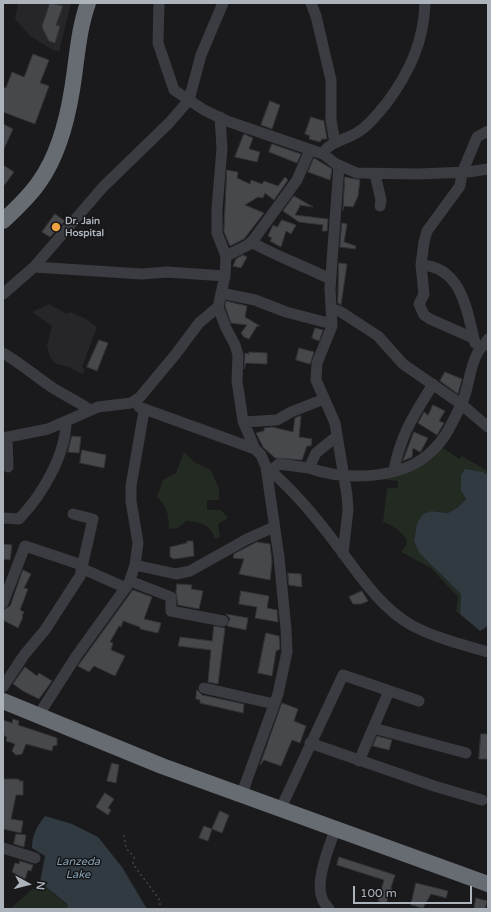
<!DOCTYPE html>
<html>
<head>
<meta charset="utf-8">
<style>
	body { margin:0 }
	#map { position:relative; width:491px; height:912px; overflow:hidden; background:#1a1a1c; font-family:"Varela Round",sans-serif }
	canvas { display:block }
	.frame { position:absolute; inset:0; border:4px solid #adb3bb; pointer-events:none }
	.north { position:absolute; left:8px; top:864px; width:40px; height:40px; -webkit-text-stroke:3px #151517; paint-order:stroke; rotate:97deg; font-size:11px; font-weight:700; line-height:16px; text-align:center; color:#adb3bb }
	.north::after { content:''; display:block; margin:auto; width:14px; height:18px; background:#adb3bb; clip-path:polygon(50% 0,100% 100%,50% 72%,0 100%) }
	.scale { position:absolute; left:353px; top:886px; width:119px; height:18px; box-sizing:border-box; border:2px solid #adb3bb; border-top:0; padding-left:5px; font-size:12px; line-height:14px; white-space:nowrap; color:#adb3bb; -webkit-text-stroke:3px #151517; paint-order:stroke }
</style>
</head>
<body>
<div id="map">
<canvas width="491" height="912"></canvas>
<div class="frame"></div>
<div class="north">N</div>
<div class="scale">100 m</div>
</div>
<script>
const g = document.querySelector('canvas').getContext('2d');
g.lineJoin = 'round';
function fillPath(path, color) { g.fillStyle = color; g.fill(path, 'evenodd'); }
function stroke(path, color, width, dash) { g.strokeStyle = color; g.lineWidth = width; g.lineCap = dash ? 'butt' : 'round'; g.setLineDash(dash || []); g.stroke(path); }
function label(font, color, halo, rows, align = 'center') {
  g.font = font + ' "Varela Round",sans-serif'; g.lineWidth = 3; g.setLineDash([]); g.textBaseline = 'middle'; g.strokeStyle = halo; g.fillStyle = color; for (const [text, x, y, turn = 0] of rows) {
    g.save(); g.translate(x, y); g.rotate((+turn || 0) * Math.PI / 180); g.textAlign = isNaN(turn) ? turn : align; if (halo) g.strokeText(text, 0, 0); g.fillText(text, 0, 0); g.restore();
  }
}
fillPath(new Path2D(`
	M18,3H71L59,52L51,49L30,36L15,19Z
	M49,304L67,314L70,312L86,319L97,327L82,367L85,370L82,374L69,367L56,364L50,357L47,346L52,326L32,312Z`), '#262629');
fillPath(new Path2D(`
	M443,448L459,459L462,456L488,471V475L483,472L462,484L461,491L466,499L457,508L448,513L431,511L424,514L417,523L414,541L419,553L461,594L460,614L456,611L458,597L431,568L401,552C403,549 407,546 407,541C406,534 389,523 383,522L387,488H398V481L387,480L388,476L436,454Z
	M184,452L194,462L211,470L219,489V500H207V510H221L228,518L218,524L220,537L215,539C209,523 202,523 186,521L178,528L169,529C169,515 167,506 157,497L163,480L176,473Z
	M40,882L67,905L68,909H10Z`), '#222a22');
fillPath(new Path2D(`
	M465,469L483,472L488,475V626L480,631L460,614L461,594L419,553L414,541L417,523L423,514L431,511L448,513L457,508L466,499L461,491V475Z
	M45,816L72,824L98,837L122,867L147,909H68L67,904L40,882L45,856L32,848C32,835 37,826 45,816Z`), '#303a40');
const building = new Path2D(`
	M50,3L63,6L56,25L60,26L55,43L49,41L42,27Z
	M33,54L49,60L40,83L49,86L35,124L3,112V87L6,88L12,72L24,77Z
	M270,101L280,105L272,129L261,125Z
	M311,117L324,121L327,139H322L320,142L309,139L310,136L305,134Z
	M3,124L13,129L3,151Z
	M244,134L253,138L249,149L260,152L257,162L235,157Z
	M272,144L301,154L297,163L269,152Z
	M314,158L332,169L330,180L308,172Z
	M3,165L14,172L3,187Z
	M227,170L238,172L237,178L250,184L251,180L262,184L264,181L278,186L285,177L288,180L274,200L265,193L263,198L258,197L245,205L264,213L244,239L230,246L224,232Z
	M345,177L360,180L358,196L353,207L344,206L343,210Z
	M294,196L313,207L299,205L300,206L295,215L328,219L327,231H322L323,225L299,222L283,211Z
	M55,214L65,221L50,237L42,232Z
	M282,220L296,225L291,234L286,231L281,247L270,241L272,238L268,236L273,225L277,227Z
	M342,223L347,224L344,242L356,246L355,249L340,247Z
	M243,255L247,257L241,268L233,266L236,259Z
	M339,263L347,264L341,305L338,303Z
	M226,301L247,306L245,317L260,326H257L249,339L244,337L241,333L247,325L231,323L225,306Z
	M315,328L323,330L319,341L312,338Z
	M99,340L108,343L97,371L87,367Z
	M299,348L314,352L310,364L296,360Z
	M249,352L267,353V364L246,363L244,369L245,353L249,354Z
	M445,372L462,379L458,394L440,381Z
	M433,405L445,411L439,421L444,423L437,435L418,423L424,412L428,415Z
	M301,416L299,437L312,439L311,446H307L302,460L275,458L263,447L256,433L264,431V428L272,427L293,432L295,418Z
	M414,432L428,438L421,451L420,452L413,448L412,457L403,461Z
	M72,436L81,437L79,453L68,452Z
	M82,450L106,455L104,468L80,463Z
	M187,541H193L194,556L174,559L170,557V547L187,543Z
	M257,542L270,544L272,562L270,580L239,574L244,559L233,558L234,554Z
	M3,544L12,545L10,560L3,559Z
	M23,570L31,574L24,588L28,589L20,610L24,612L22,616L23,617L18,628L3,620V610L10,606Z
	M288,573L301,574L302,587L289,585Z
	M177,584L192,585L191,589L203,591L199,609L178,605L176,592Z
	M133,590L152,597L144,619L161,623L158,633L140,629V627L123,621L121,627L119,626L110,642L113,643L111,650L125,656L115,676L94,666L89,672L78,666Z
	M241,591L269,596L267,608L277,610L278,622L255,618L257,607L239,604Z
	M362,591L368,601L361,604H353L349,597Z
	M226,614L248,618L246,630L227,626L230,619Z
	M214,626L225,628L218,684L208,682L211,650L178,646L180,637L212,641Z
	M266,633L279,636L280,649L276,651L272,676L258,673Z
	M25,667L37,676L39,673L52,681L39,699L23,691L13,684Z
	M197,690L202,695L244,704L243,713L200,703V700L196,699Z
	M282,703L298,709L294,721L306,726L300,743L292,740L281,766L264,760L260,765Z
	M13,719L19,721L18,725L57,738V745L53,746L52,751L26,744L22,754L16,755L12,751L15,744L6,741L7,737L3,735V720L12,723Z
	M481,734H488V759H479Z
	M377,736L392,740L389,750L373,746Z
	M112,763L119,765L116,783L107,781Z
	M4,779H19V781H23V795H16L11,819L23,821L21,833L3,829Z
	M105,793L114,799L108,808L111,810L108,815L96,807Z
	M220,811L229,815L222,833L212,829Z
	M204,826L212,829L208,841L199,838Z
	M16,834L26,835L24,847L14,844Z
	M339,857L395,875L391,887L392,894L389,895L386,904L378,901L384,880L337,865Z
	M20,861L33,865L31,871L28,870L25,879L12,872L15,863L19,864Z
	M416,883L448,891L446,898L431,894L423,908L411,905Z
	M476,898L487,901L485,909H474Z`);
fillPath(building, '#47484c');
stroke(building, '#343438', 1);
stroke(new Path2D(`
	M124,835L126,848L134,857L133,864L159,899L161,909`), '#414448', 1.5, [2, 3]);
stroke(new Path2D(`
	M159,3L158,43L174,90L204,110L227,121L323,154L336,164L357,173L418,174L468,172L488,169
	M311,3L316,16L331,80V120L335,143
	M220,117L222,148L217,209V233L226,256L225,276L218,307L226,328L235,345L238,355L237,381L243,421L255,449L261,455L266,467L279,557L286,629L287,652L278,694L241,796
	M323,154C328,142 348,139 358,132C370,125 377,114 386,104C409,73 424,42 425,3
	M339,165L330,289L332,326L317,363L316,380L335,423L347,495L348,510L343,554
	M375,174L381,200L380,206
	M251,242C276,256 304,266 330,279
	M226,256L248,245L254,239L297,180L310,150
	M421,265C462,267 467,311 475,343
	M34,267L142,274L167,272L225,276
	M221,293L255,300L286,312L332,324
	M3,294L34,267L103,187L169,123L189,100L201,55L223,3
	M331,308L341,312L378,336L403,364L461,404L488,427
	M473,338L430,319L424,315L419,304L424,294L421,265L424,242L427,231L460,186L462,173L477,137L488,131
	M3,353C20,363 34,375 50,386C63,395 78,401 90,410
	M139,407L255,449
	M243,422L277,420L291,412L324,399
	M337,436L316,453L309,468C346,481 404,480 433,450C446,438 454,419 462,403C469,388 469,369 477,354C480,348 485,344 488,339
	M7,437L8,467
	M3,438L48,429L98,407L131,403L140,397L175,355L199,323L218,307
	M266,467C293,489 315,516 336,544C358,573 380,608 413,626C436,638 463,645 488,652
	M394,470C401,434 414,415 433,384
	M270,471L279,464L309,468
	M3,518L19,519C42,495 66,455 66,421
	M135,565L176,574L190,571L247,539L274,527
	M81,568L126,588
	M130,581L171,597V611L223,621
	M3,603L25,546L82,565
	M3,687L24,655L45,630L80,576L93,519L73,514
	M204,688L274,704
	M43,708L77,655L129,583L135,565L138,543L131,501V486L144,411
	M373,728L466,753
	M310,743L434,786L482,800
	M359,761L389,691
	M280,810L343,675L419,701
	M3,848L35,858
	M329,909C327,906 323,902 322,898C315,881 329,847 335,830`), '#3b3c41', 11);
stroke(new Path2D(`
	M3,221C16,209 30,196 40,181C58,155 67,121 72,90C77,60 78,31 88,3
	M3,701L162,766L488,884`), '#676b72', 16);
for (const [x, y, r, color] of [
	[56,227,5,"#eea140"]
]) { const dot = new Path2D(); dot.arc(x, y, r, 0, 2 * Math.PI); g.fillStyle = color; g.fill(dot); stroke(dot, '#151517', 1.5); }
label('bold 10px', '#adb3bb', '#151517', [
	["Dr. Jain",65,221],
	["Hospital",65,233]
], 'left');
label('italic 11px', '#85a3b5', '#151517', [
	["Lanzeda",78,862],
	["Lake",78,875]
]);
</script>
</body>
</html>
